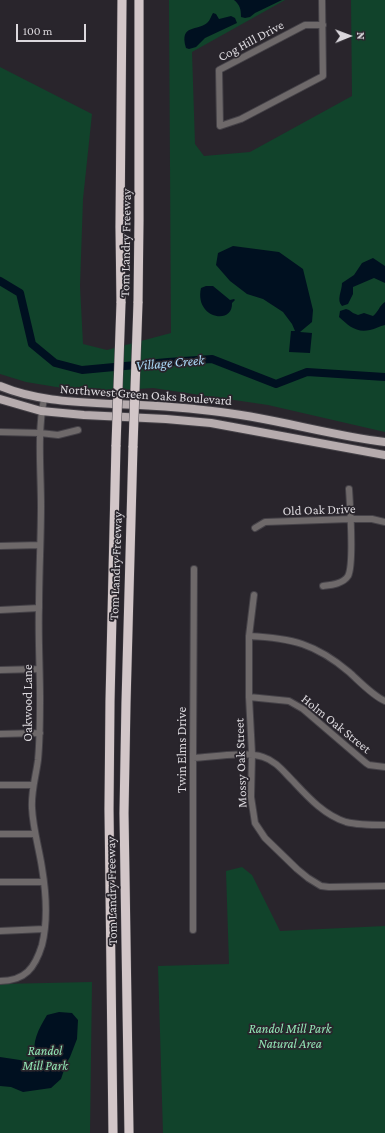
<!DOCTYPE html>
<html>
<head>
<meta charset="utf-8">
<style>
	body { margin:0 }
	#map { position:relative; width:385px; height:1133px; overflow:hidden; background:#29252c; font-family:"Crimson Pro",serif }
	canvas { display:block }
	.north { position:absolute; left:329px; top:16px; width:40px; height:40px; -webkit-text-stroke:3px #29252c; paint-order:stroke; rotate:89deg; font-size:11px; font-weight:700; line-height:16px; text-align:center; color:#dbd8dd }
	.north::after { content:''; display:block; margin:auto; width:14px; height:18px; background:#dbd8dd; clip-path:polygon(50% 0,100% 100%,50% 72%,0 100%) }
	.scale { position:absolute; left:16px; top:24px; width:70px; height:18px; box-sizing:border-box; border:2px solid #dbd8dd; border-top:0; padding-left:5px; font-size:12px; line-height:14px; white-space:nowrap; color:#dbd8dd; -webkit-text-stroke:3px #29252c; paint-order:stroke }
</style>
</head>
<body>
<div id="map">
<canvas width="385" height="1133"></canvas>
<div class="north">N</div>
<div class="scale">100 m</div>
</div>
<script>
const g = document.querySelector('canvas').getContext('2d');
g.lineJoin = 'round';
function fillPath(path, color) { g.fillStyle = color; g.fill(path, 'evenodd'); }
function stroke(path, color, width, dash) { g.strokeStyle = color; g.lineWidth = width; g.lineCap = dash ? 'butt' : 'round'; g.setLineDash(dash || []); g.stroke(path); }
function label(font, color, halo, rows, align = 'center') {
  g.font = font + ' "Crimson Pro",serif'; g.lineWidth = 3.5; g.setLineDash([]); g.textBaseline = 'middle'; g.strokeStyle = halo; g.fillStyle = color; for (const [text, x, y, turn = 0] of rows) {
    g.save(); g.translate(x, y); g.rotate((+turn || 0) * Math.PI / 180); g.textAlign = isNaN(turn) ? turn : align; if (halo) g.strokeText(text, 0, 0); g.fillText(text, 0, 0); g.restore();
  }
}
fillPath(new Path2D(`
	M169,0H285L192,52L195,144L204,156L250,152L352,96L351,0H385V432L268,405L153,388L87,392L26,382L0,374V67L92,114L83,199L80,286L83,344L107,350L171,333Z
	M242,867L252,875L280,931L385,926V1133H163L158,966L229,964L226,871Z
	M92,982L90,1133H0V984Z`), '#11432b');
fillPath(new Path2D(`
	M234,0H282L255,13L250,17L245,18L241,17C241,9 240,5 234,0Z
	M213,13L216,14L219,19L231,16L235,18L237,23L205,38L196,47L189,49L186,48C179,23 198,32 208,22C210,20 211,16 213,13Z
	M233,246L279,252L303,269L313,310L312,322L300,332L312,333L310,353L289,352L291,331H295L292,324L283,312L263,299L247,294L230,281L216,265L218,253Z
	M373,258L385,266V283L374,278L353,287V294L348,304L342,306C336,300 342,291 342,283L354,275L362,263Z
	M206,286H213L230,300L234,299L235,300L232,303C233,326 194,318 201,288Z
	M385,302V325C380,326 375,329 370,330C356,333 349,326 339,317L340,311L346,309L349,310L353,313L358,315L364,313L373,316C379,311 379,306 385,302Z
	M59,1012L72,1013L78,1020L77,1039L70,1057L66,1064L61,1079L51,1088L23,1092L11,1087L0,1086V1057L20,1060L27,1062L35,1059C32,1041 38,1030 47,1015Z`), '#001020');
stroke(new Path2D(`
	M0,281L20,293L32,344L55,363L82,370L168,362L212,359L276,384L307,372L385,377`), '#001020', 8);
const minor = new Path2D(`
	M322,0L323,76L241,119L220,126L219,70L305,25H323
	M0,432L40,433L58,435L78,430
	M255,528L265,522L350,519H372L385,522
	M0,546L40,545
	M323,586C331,585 343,584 348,576C354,565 350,504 349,489
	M254,595L249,636V697L252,754L251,797L255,823L265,838L297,869L308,878L321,886L329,887L385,886
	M0,610L39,608
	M249,636C292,638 316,644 349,672C359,681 373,696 385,701
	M0,670L39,669
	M249,697L289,701L303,709L366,763L369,765L385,767
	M0,734L40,733
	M193,758C213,757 244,751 263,757C276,761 283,771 293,781C308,797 324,815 346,822C358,825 373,825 385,825
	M0,785H33
	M0,834H35
	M0,882H44
	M193,930V758L194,569
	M0,931L44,929
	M0,981C25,981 35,968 42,945C48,921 46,892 42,868C39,848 33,829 32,808C31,791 36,776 38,760C40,739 40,719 40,698C40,668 38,637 39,607C39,573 41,539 41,506C41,470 37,434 44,399`);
const major = new Path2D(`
	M0,386C36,401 74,402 113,404C146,405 179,407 212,411C271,417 327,435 385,442
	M0,399L41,411L84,415L166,419L211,423L385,455`);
const highway = new Path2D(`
	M121,303L120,227L122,0
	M138,303L139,220V0
	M113,1133L109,809L110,701L116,445
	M129,1133L124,813L126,703L133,446`);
stroke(minor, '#454248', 8);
stroke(major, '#454248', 10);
stroke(highway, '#454248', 10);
stroke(minor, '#6e696a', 6);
stroke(major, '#b6acae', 8);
stroke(highway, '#d2c6c8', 9);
const highwayBridge = new Path2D(`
	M116,445L121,303
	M133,446L138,303`);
stroke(highwayBridge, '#454248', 10, []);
stroke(highwayBridge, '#d2c6c8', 9);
label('13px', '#dbd8dd', '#29252c', [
	["Cog Hill Drive",251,41,-28],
	["Tom Landry Freeway",126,243,-89],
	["Northwest Green Oaks Boulevard",146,395,4],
	["Old Oak Drive",319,510,-2],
	["Tom Landry Freeway",116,566,-88],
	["Oakwood Lane",28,703,-90],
	["Holm Oak Street",336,724,39],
	["Twin Elms Drive",182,750,-90],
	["Mossy Oak Street",241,763,-92],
	["Tom Landry Freeway",112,891,-91]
]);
label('italic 13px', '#92e5b5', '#29252c', [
	["Randol Mill Park",290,1029],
	["Natural Area",290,1044],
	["Randol",45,1051],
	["Mill Park",45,1066]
]);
label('italic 14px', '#abd8f7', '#29252c', [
	["Village Creek",170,363,-5]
]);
</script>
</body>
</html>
